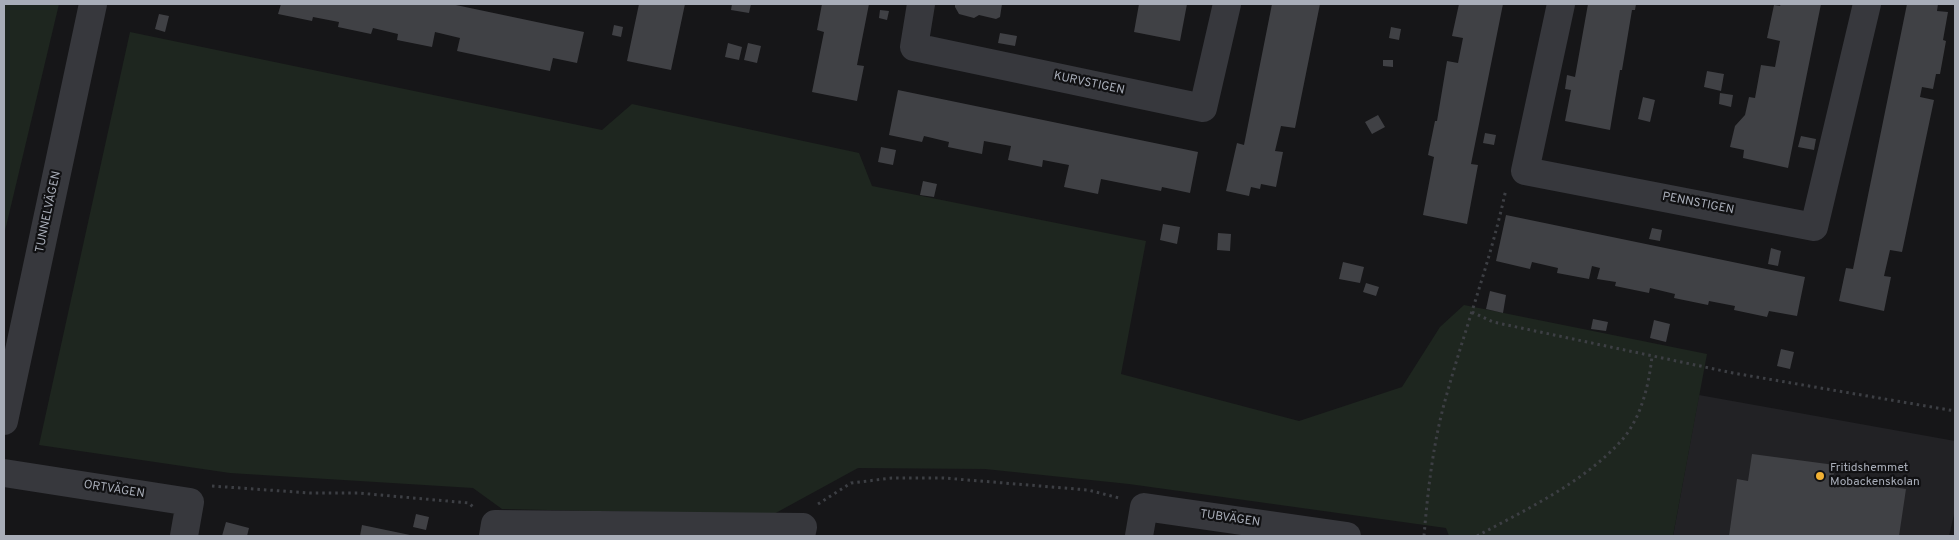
<!DOCTYPE html>
<html>
<head>
<meta charset="utf-8">
<style>
	body { margin:0 }
	#map { position:relative; width:1959px; height:540px; overflow:hidden; background:#161618; font-family:Overpass,sans-serif }
	canvas { display:block }
	.frame { position:absolute; inset:0; border:5px solid #a8adb8; pointer-events:none }
</style>
</head>
<body>
<div id="map">
<canvas width="1959" height="540"></canvas>
<div class="frame"></div>
</div>
<script>
const g = document.querySelector('canvas').getContext('2d');
g.lineJoin = 'round';
function fillPath(path, color) { g.fillStyle = color; g.fill(path, 'evenodd'); }
function stroke(path, color, width, dash) { g.strokeStyle = color; g.lineWidth = width; g.lineCap = dash ? 'butt' : 'round'; g.setLineDash(dash || []); g.stroke(path); }
function label(font, color, halo, rows, align = 'center') {
  g.font = font + ' Overpass,sans-serif'; g.lineWidth = 4.5; g.setLineDash([]); g.textBaseline = 'middle'; g.strokeStyle = halo; g.fillStyle = color; for (const [text, x, y, turn = 0] of rows) {
    g.save(); g.translate(x, y); g.rotate((+turn || 0) * Math.PI / 180); g.textAlign = isNaN(turn) ? turn : align; if (halo) g.strokeText(text, 0, 0); g.fillText(text, 0, 0); g.restore();
  }
}
fillPath(new Path2D(`
	M1699,395L1955,441V510L1949,536H1673Z`), '#222225');
fillPath(new Path2D(`
	M4,4H59L4,235Z
	M130,32L602,130L632,104L859,153L872,186L1146,241L1121,374L1299,421L1402,387L1440,327L1464,305L1707,354L1673,536H1449L1446,528L1129,484L985,469L858,468L772,515L502,509L473,488L230,473L39,445Z`), '#1e261f');
fillPath(new Path2D(`
	M281,4H451L584,32L577,63L553,58L550,71L457,51L460,38L435,32L432,47L397,40L398,34L373,28L371,34L338,27L339,22L313,17L312,21L278,14Z
	M639,4H685L671,70L627,61Z
	M732,4H751L749,13L731,10Z
	M822,4H869L857,65L864,66L857,101L812,92L824,32L817,30Z
	M955,4H1002L1000,17L996,19L979,15L974,18L959,14L955,7Z
	M1139,4H1187L1180,41L1134,32Z
	M1272,4H1320L1295,128L1281,126L1275,151L1283,152L1276,187L1261,184L1260,189L1251,187L1249,196L1226,191L1237,143L1244,145Z
	M1459,4H1503L1471,164L1478,165L1467,224L1423,215L1434,157L1428,155L1435,121H1437L1447,61L1458,63L1463,38L1452,36Z
	M1588,4H1636L1635,10H1632L1622,70H1620L1610,130L1565,121L1571,90L1565,89L1567,75L1575,77Z
	M1781,4H1821L1788,168L1743,158L1744,150L1730,147L1735,126L1745,115L1749,97L1755,98L1761,65L1775,67L1780,41L1767,38L1774,5L1780,6Z
	M1907,4H1938L1937,11L1948,12L1943,40L1946,41L1940,74H1936L1933,89L1922,87L1920,97L1934,100L1902,252L1890,250L1884,276L1891,277L1884,311L1839,301L1846,268L1853,269Z
	M880,10L889,11L887,20L879,18Z
	M159,14L169,16L165,32L155,29Z
	M614,25L623,27L621,37L612,35Z
	M1391,27L1401,29L1399,40L1389,38Z
	M1000,33L1017,36L1015,46L998,43Z
	M728,43L742,47L739,60L725,57Z
	M748,43L761,46L757,63L744,60Z
	M1383,60H1393V67L1383,66Z
	M1707,71L1724,74L1721,91L1704,87Z
	M898,90L1198,152L1190,193L1162,187L1161,191L1101,179L1098,194L1064,187L1069,165L1043,160L1042,167L1008,160L1011,146L984,141L982,154L948,147L949,142L924,136L922,142L889,135Z
	M1720,93L1733,95L1731,107L1719,104Z
	M1643,97L1655,100L1650,122L1638,119Z
	M1378,115L1385,127L1372,134L1365,122Z
	M1485,133L1496,135L1494,145L1483,143Z
	M1801,136L1816,139L1814,150L1798,147Z
	M881,147L896,150L893,165L878,162Z
	M923,181L937,184L934,197L920,195Z
	M1506,215L1805,277L1797,316L1769,311L1767,317L1734,310L1735,306L1709,301L1708,305L1674,298L1675,294L1650,288L1649,293L1615,286L1616,282L1597,279L1600,268L1592,266L1589,279L1557,273L1558,268L1532,262L1530,269L1496,261Z
	M1163,224L1180,227L1177,244L1160,240Z
	M1652,228L1662,230L1660,241L1649,239Z
	M1218,233L1231,234L1230,251L1217,250Z
	M1771,248L1781,251L1778,266L1768,264Z
	M1343,262L1364,267L1360,283L1339,279Z
	M1366,283L1379,287L1376,296L1363,292Z
	M1490,291L1506,295L1503,313L1486,309Z
	M1593,319L1608,322L1606,331L1591,329Z
	M1654,320L1670,324L1666,342L1650,338Z
	M1781,349L1794,352L1790,369L1777,366Z
	M1752,454L1835,465L1833,478L1906,489L1899,536H1729L1737,479L1748,481Z
	M416,514L429,517L426,530L413,527Z
	M226,522L249,528L247,536H222Z
	M362,525L410,535V536H360Z`), '#404145');
stroke(new Path2D(`
	M1472,312L1493,322L1733,373L1955,411
	M212,486L310,493H358L469,503L473,507
	M818,504L851,483L892,478H944L1088,490L1119,498
	M1424,536C1428,489 1433,443 1446,397C1465,328 1491,260 1506,189
	M1477,536C1525,510 1583,483 1621,441C1641,419 1649,385 1652,356`), '#3d3f44', 3, [2.5, 4]);
stroke(new Path2D(`
	M921,4L914,47L1203,108L1227,4
	M1561,4L1525,171L1814,227L1867,4
	M4,421L93,4
	M4,473L190,502L184,536
	M493,536L495,524L803,527L801,536
	M1139,536L1144,507L1347,536`), '#37383d', 28);
for (const [x, y, r, color] of [
	[1820,476,5,"#f2b134"]
]) { const dot = new Path2D(); dot.arc(x, y, r, 0, 2 * Math.PI); g.fillStyle = color; g.fill(dot); stroke(dot, '#111113', 2); }
label('12px', '#a8adb8', '#111113', [
	["KURVSTIGEN",1089,84,12],
	["PENNSTIGEN",1698,204,11],
	["TUNNELVÄGEN",49,212,-78],
	["ORTVÄGEN",114,490,9],
	["TUBVÄGEN",1230,519,8]
]);
label('12px', '#a8adb8', '#111113', [
	["Fritidshemmet",1830,469],
	["Mobackenskolan",1830,483]
], 'left');
</script>
</body>
</html>
